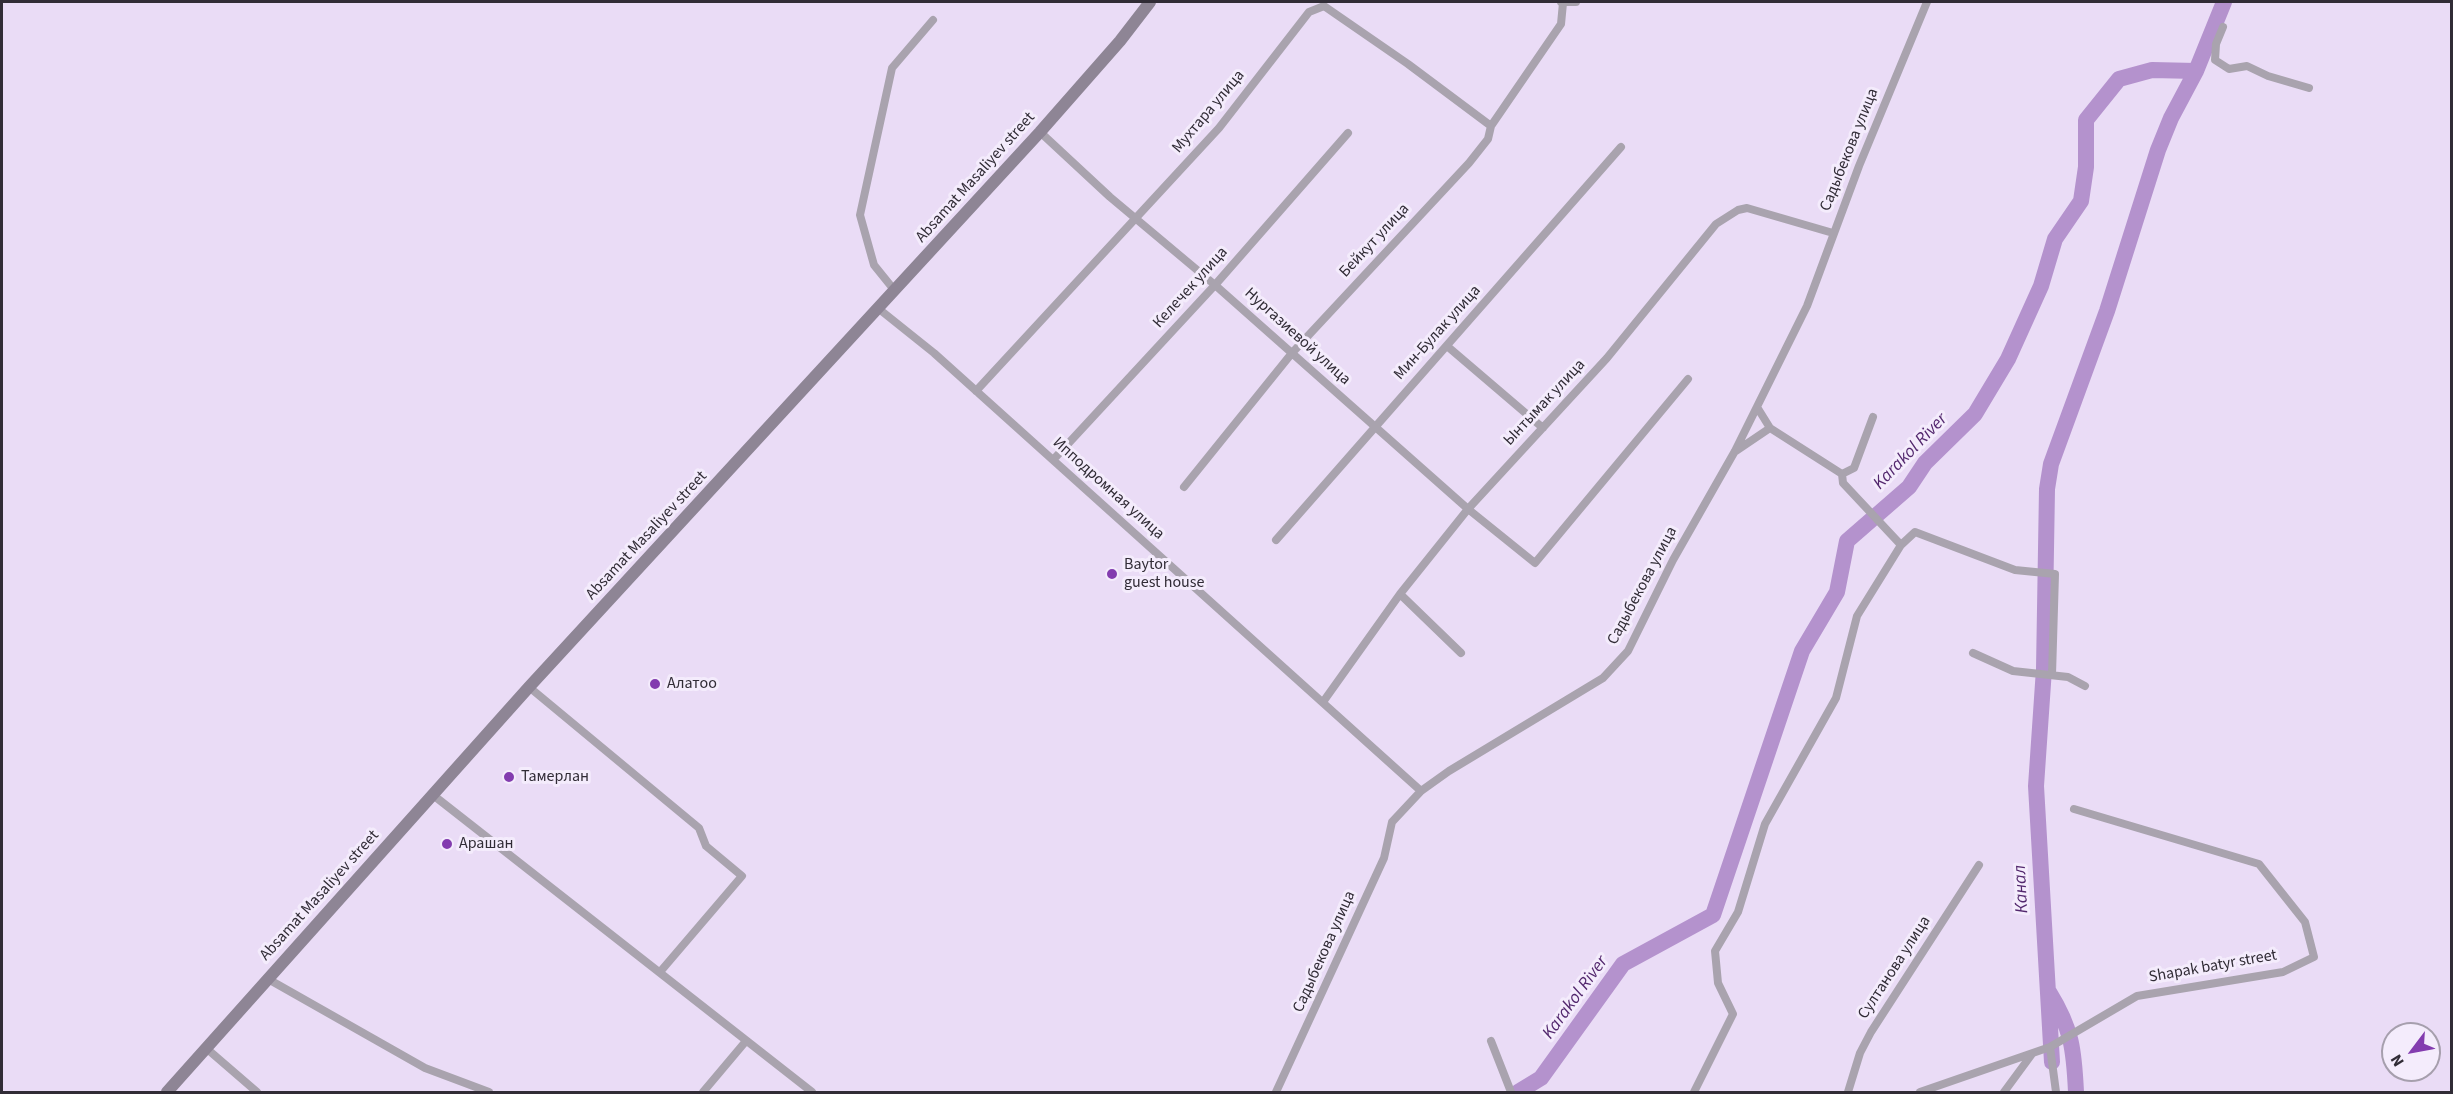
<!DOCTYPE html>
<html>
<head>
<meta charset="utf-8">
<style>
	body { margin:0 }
	#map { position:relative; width:2453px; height:1094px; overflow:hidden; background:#eadcf6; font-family:"Source Sans 3",sans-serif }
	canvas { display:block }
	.frame { position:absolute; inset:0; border:3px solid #312c36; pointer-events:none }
	.north { position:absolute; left:2381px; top:1022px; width:60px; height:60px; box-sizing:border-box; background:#f4ecfc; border:2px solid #a69fad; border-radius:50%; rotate:238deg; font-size:16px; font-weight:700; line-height:24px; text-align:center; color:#312c36 }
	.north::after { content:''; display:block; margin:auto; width:21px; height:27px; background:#833caf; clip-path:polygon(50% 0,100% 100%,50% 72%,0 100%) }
</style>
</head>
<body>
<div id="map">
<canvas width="2453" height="1094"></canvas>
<div class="frame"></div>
<div class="north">N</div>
</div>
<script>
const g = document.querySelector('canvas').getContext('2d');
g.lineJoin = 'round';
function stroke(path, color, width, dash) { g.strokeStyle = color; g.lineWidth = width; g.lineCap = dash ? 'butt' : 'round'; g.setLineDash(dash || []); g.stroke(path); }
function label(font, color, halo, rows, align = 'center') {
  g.font = font + ' "Source Sans 3",sans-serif'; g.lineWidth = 6; g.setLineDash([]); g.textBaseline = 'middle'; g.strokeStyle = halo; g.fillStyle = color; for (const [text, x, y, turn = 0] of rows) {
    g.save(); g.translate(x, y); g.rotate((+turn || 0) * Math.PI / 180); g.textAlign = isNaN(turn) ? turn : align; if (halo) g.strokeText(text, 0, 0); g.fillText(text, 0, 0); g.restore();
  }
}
stroke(new Path2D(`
	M2049,992C2072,1029 2074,1050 2076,1092
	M2052,1062L2036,786L2044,669L2047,489L2051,464L2107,311L2158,150L2171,118L2196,71L2224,2
	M1518,1092L1541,1078L1623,964L1713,915L1802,651L1837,592L1847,541L1909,487L1925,463L1975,414L2008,359L2041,286L2055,239L2081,201L2086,167V120L2119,79L2152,70L2196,71`), '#b492cd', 16);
stroke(new Path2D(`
	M1561,2H1576
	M2223,27L2216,44L2215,60L2229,69L2247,66L2268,76L2309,88
	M1040,132L1110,197L1215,285L1468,509L1535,563L1688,379
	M895,291L874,265L860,215L892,68L933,20
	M879,309L934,353L1421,791
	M1447,346L1543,428
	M976,391L1219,128L1309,12L1324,6L1408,64L1491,126
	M1757,407L1770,428
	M1736,451L1770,428L1842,474L1843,483L1901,545
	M1053,460L1215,285L1348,133
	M1842,474L1854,468L1873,417
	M1184,487L1292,353L1469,163L1488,139L1491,126L1561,24L1563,3
	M1276,540L1621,147
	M1400,594L1461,653
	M1973,653L2013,671L2068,677L2085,686
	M529,687L699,828L706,846L742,876L660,972
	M1323,702L1400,594L1468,509L1607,358L1716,224L1738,210L1747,208L1833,233
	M433,795L812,1092
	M268,979L425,1068L489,1092
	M1491,1041L1511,1092
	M2050,1047L2056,1092
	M206,1048L257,1092
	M703,1092L746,1041
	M1276,1092L1384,858L1392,822L1421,791L1449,771L1603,678L1628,651L1673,560L1735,451L1807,306L1859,166L1927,2
	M1694,1092L1733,1014L1718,983L1715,951L1738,912L1765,824L1836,698L1857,616L1901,545L1915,532L2015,570L2055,574L2052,675
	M1848,1092L1860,1053L1871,1032L1979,865
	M1920,1092L2050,1047L2137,996L2283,972L2314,957L2305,922L2259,864L2074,809
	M2004,1092L2032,1054`), '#a9a3ae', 8);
stroke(new Path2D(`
	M167,1092L529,687L1040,132L1120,41L1150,2`), '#8e8595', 12);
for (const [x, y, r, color] of [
	[1112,574,6,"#833caf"],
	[655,684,6,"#833caf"],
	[509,777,6,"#833caf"],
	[447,844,6,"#833caf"]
]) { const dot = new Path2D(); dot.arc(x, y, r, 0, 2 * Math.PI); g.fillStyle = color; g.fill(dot); stroke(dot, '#f4ecfc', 2); }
label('16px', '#312c36', '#f4ecfc', [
	["Мухтара улица",1209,112,-50],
	["Садыбекова улица",1850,150,-68],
	["Absamat Masaliyev street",976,178,-48],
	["Бейкут улица",1375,241,-47],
	["Келечек улица",1191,288,-48],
	["Мин-Булак улица",1438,333,-48],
	["Нургазиевой улица",1297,337,42],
	["Ынтымак улица",1545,403,-47],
	["Ипподромная улица",1108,489,42],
	["Absamat Masaliyev street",647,536,-47],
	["Садыбекова улица",1643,586,-62],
	["Absamat Masaliyev street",320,896,-48],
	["Садыбекова улица",1325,952,-66],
	["Shapak batyr street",2213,967,-10],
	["Султанова улица",1895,968,-57]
]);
label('16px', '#312c36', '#f4ecfc', [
	["Baytor",1124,565],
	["guest house",1124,583],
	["Алатоо",667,684],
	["Тамерлан",521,777],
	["Арашан",459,844]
], 'left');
label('italic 18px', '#53286e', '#f4ecfc', [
	["Karakol River",1911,452,-46],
	["Канал",2022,889,-93],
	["Karakol River",1576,998,-54]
]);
</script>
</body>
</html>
